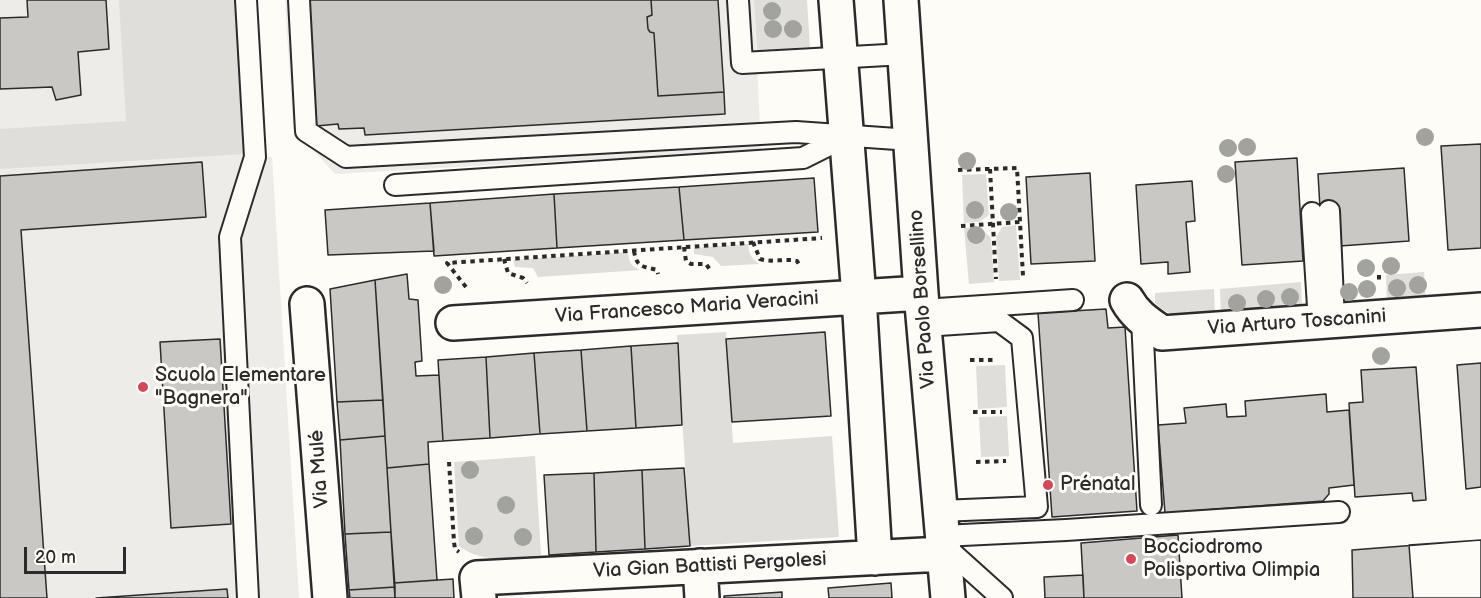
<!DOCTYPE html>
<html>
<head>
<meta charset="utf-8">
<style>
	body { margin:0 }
	#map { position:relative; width:1481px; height:598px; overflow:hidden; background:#fdfcf7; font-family:"Balsamiq Sans",sans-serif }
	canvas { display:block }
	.scale { position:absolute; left:24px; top:547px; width:102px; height:27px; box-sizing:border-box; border:3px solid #2b2b2b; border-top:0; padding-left:8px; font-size:18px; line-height:21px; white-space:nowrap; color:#2b2b2b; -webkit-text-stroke:4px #fdfcf7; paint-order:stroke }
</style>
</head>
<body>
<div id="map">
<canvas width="1481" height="598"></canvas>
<div class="scale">20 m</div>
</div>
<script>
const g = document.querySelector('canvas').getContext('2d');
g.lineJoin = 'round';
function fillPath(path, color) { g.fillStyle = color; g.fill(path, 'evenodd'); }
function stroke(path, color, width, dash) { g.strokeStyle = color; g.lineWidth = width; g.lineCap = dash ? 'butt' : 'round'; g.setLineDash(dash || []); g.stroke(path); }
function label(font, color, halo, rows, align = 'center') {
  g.font = font + ' "Balsamiq Sans",sans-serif'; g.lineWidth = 6; g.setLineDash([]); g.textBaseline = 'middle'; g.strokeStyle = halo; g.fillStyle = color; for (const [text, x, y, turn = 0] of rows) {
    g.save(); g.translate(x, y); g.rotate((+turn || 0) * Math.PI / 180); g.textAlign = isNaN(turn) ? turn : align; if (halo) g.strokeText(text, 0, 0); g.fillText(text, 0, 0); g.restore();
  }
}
fillPath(new Path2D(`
	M0,0H235L245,158L272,157L299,598H0Z
	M285,0H754L761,150L335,174L293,128Z`), '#edece8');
fillPath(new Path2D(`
	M119,0H235L244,154L0,169V129L126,121Z
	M754,0H807L810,47L757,51Z
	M986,174L989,215L979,222L964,223L962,175Z
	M1016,225L1020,280L999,281L996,237L1002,227Z
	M980,227L991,238L994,282L969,284L964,228Z
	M748,244C749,254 751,258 759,264L721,266L713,257L694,254V248Z
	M628,252C629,262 631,267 641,270L538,277L533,268L515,267L513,260Z
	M1424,272L1426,302L1387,304L1386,275Z
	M1301,282L1302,309L1221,314L1220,289Z
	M1214,289L1215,315C1191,316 1174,322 1155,303V293Z
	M726,332L733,443L832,436L839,537L690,546L677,335Z
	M1005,365L1007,407L978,409L976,366Z
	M1007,416L1009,456L981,457L979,417Z
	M535,456L541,555C511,557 484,565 459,546L454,462Z`), '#dfdeda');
const building = new Path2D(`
	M27,0H106L109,49L78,52L81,95L56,100L52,87L0,89V18L28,17Z
	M309,0H651L652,15L647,17L648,29L650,32L654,33L658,96L724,92L725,114L365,135L364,128L339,129L338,124L316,126Z
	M651,0H718L724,92L658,96L654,33L650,32L648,29L647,17L652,15Z
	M1481,144V248L1448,250L1441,146Z
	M1297,158L1303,261L1242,265L1235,162Z
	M202,162L206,217L21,230L47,598H0V176Z
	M1404,168L1409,241L1340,246L1338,207L1320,208L1318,174Z
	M1090,173L1095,261L1031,264L1026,177Z
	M814,178L818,232L684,240L679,187Z
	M1192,181L1195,221L1186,222L1190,272L1168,274V262L1141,264L1136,185Z
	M679,187L684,240L557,248L554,194Z
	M554,194L557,248L434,256L430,203Z
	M430,203L434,251L328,255L325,210Z
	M407,274L409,299L418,300L422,361L415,362L416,376L439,375L443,441L428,442L429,464L387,468L375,280Z
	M375,280L383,400L337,402L330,289Z
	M1106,309L1108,328L1125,327L1137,511L1052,517L1038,313Z
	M825,332L831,416L732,422L726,339Z
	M220,339L231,524L171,528L160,342Z
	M678,343L682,425L636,428L631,346Z
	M631,346L636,428L587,431L581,350Z
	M581,350L587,431L540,434L534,353Z
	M534,353L540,434L490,438L486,357Z
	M486,357L490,438L443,441L438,360Z
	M1481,363V487L1466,489L1457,365Z
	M1416,367L1426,500L1413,501L1412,493L1355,497L1349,403L1363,402L1361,370Z
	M1326,394L1327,412L1349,410L1354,485L1329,488V494L1323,501L1165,513L1158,425L1186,423L1184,408L1226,404L1227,417L1246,416L1245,401Z
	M383,400L385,436L340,440L337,402Z
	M385,436L391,532L345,534L340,440Z
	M429,464L437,580L394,583L387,468Z
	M684,468L690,546L645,549L642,470Z
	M642,470L645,549L596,552L594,473Z
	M594,473L596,552L549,555L544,475Z
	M391,532L395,587L349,590L345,534Z
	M1178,535L1182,598H1084L1081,543Z
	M1481,540V598H1413L1409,545Z
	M1481,540V598H1353L1352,550Z
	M1083,575L1084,598H1045L1044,577Z
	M453,579L454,598H395L394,583Z
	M891,583L892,598H829L828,588Z
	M395,587V598H350L349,590Z
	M227,589L228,598H96Z
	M782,592V598H724V596Z`);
fillPath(building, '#c9c8c4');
stroke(building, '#2b2b2b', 1.5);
const lane = new Path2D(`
	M246,0L255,157L230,237L248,598
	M299,0L306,131L346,157L796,132L911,140
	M738,0L742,63L905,54
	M395,185L803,158L845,137
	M1329,211L1334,321
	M1312,213L1319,322
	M923,310L1073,300
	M1142,319L1151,505
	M924,326L999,321L1022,338L1037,507L940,511
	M942,536L1066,530L1339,512
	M942,544L1002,598`);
const street = new Path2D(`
	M836,0L859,297L875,558
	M901,0L921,293L948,598
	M1127,300C1136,316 1148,323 1162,333L1481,310
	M307,304L330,598
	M453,323L921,293
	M700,566L702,598
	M479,598L477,578L943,554`);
stroke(lane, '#2b2b2b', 24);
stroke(street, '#2b2b2b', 38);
stroke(new Path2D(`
	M990,169L996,279
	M958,170L1017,168L1023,276
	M961,226L1020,222
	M753,242L760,259C772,263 785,258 797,261L800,266
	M684,247L686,261L691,264H706L711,271
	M634,251C637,268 642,266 657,270L658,274
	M504,259L508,273L523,278L527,283
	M1379,275V284
	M466,287L447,263L822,238
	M970,360H996
	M973,412H1002
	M449,462L454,542L455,549L459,552
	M976,462L1006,461`), '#2b2b2b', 4, [4.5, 4.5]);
stroke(lane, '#fdfcf7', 20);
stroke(street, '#fdfcf7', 33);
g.fillStyle = '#a2a29f';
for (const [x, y] of [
	[772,11],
	[773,29],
	[793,29],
	[1425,137],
	[1247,147],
	[1228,148],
	[967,161],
	[1226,174],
	[975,210],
	[1009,212],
	[976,235],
	[1391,266],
	[1366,268],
	[443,285],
	[1418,285],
	[1397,288],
	[1367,289],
	[1349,292],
	[1290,297],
	[1266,299],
	[1237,303],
	[1381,356],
	[470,470],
	[506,505],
	[474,536],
	[523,537]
]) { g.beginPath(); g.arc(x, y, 9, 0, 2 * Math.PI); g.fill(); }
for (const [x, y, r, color] of [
	[143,387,6,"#d1495b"],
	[1048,485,6,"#d1495b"],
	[1131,559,6,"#d1495b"]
]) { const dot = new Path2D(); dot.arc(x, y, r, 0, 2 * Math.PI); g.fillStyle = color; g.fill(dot); stroke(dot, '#fdfcf7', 2); }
label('20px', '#2b2b2b', '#fdfcf7', [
	["Via Paolo Borsellino",923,299,-94],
	["Via Francesco Maria Veracini",687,308,-4],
	["Via Arturo Toscanini",1297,323,-4],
	["Via Mulé",320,469,-94],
	["Via Gian Battisti Pergolesi",710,566,-3]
]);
label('20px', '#2b2b2b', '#fdfcf7', [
	["Scuola Elementare",155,376],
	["\"Bagnera\"",155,399],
	["Prénatal",1060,485],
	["Bocciodromo",1143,548],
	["Polisportiva Olimpia",1143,571]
], 'left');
</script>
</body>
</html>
